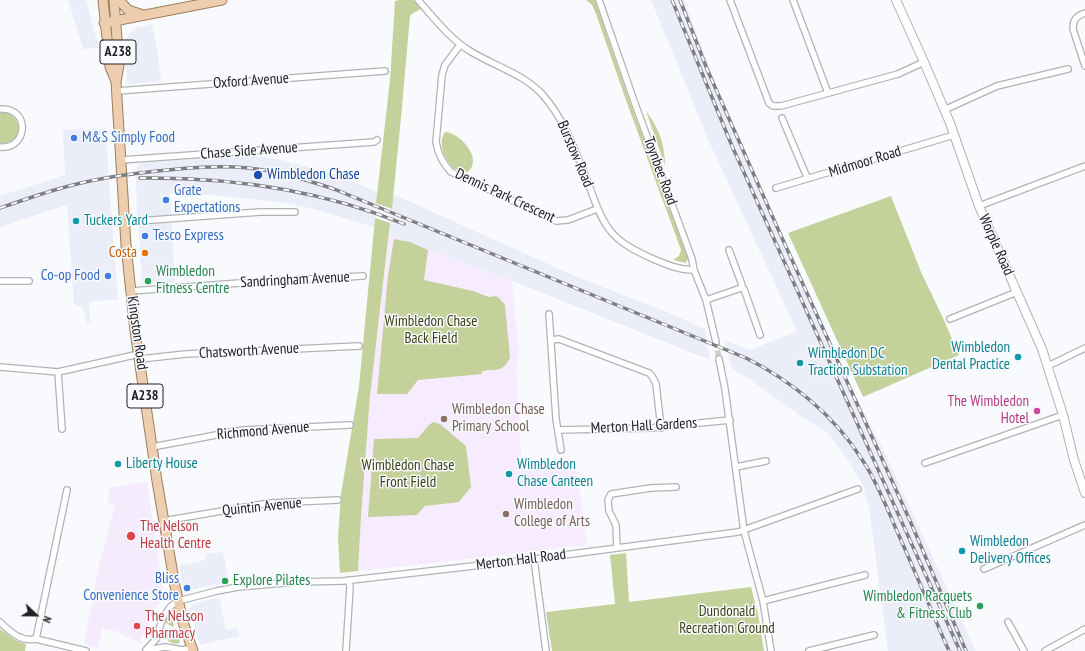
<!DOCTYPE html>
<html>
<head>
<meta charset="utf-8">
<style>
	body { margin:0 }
	#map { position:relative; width:1085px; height:651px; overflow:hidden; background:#f8fafe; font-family:"PT Sans Narrow",sans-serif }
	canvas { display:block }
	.north { position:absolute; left:16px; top:595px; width:40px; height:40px; -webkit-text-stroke:3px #f8fafe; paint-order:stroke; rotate:112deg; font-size:11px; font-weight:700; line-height:16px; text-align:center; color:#202123 }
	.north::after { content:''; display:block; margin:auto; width:14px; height:18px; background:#202123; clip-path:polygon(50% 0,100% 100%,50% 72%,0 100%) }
</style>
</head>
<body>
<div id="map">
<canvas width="1085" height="651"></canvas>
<div class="north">N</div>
</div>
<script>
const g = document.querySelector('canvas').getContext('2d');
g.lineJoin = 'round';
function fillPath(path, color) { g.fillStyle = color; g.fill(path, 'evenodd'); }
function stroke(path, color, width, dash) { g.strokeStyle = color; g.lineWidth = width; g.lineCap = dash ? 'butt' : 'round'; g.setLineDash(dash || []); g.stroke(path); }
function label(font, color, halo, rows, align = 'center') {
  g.font = font + ' "PT Sans Narrow",sans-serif'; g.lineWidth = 3; g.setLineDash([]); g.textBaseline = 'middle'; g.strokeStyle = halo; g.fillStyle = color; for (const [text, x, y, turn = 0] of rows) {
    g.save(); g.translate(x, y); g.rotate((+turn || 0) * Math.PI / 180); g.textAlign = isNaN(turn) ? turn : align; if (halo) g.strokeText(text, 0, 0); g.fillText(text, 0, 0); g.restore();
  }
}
fillPath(new Path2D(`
	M68,0H86L99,48L83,49Z
	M651,0H684L719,92L829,341L847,381L882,447L976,651H888L869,507L864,493L866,492L860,480L848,460L828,433L799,415L756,384L752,380L732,369L724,340L750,350L797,331L710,144Z
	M152,24L157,49L161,81L127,85L125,45L126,40L128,34L136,28Z
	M106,128L109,184L118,300L91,301L89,306L90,322L87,323L83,308L74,304L67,205L0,227V196L65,175L63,130Z
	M243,155L273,158L338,175L378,193L374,227L314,209L279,202L212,195L170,193L175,282L142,284L139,227L137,217L136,182L137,166L142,163Z
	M393,194L577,277L665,311L705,329L710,360L512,281L389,235Z
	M223,552L229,582L185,591L183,589L179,565L206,560V554Z
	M219,597L226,630L238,628L239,636L200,645L189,610L193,604Z`), '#ebeef9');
fillPath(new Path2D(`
	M389,235L512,281L519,351L516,368L522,468L576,461L587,545L426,564L358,571L361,517L370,396Z`), '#f7ebff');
fillPath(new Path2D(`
	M147,481L163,592L160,601L140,640L142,644L115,631L102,629L98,648L84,644L99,565L115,506L108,503L109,488Z`), '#f4ecfd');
fillPath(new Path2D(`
	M399,0H413L421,9L413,13L410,16L402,107L392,209L376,203L390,80L395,1Z
	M586,0H595L630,102L688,259L686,263L673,260L679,256L681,250L627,103L596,14L592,5Z
	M646,111C659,128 665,145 665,166Z
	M6,112C26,120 20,146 0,143V113Z
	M447,132C461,135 483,158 468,172L454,169C445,159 438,146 444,133Z
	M891,196L921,272L943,318L959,355L863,397L788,233Z
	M375,218L390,223L370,396L361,517L358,571L340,573L338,539L341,494L359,386Z
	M394,239L410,242L428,250L424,280L473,291L489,297L496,296L500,299L505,305L510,357C505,372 496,369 482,371V374L418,380L407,394H377L388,275Z
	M433,422L440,424L466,446L471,487L459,502L425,506L417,515L368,517L374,439L418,438L428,426Z
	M626,553L629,602L751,587L758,614L764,651H552L546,612L615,604L610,555Z
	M170,613L174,625L173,627L166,623L165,621Z
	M0,629L15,640L26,644L25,651H0Z
	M167,629L178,636L180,643C171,646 166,640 164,632Z`), '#c5d19b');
stroke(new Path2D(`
	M716,342L719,359`), '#cdcfd2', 5.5, [5.5, 3]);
const street = new Path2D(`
	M418,0C434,18 449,38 470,51C494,66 522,73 542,94C566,121 577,155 590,188C595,202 600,217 609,229C619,243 636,251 651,258C665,264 678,270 694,270
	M599,0L634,101L692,259L694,270L706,300L716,342
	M730,0L769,103L773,106H781L898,74L924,62
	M793,0L828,93
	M1085,13C1076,16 1073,20 1073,29L1085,66
	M460,45L445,65L442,75L436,142C438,155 443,163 451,172L556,221L568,220L597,209
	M117,91L385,71
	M0,109C31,107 28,150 0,147
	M944,110L997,86L1068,69
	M782,118L806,175L809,178
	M121,160L374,142L377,140
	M776,188L954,135
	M979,206L1085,166
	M125,222L260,212H295
	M729,250L742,285L741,288
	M0,281H29
	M131,291L240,283L363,276
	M706,300L741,288L744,289L760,335
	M549,314L556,419L561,450
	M950,319L1017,292
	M551,340L559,339L649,373L652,376L656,384L661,428
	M140,359L186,354L359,346
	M719,359L725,389L744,531L763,601L771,651
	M1048,366L1085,348
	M0,367L58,372L139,354
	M58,372L62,429
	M558,430L650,428L730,420
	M152,447L243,430L350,425
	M925,463L1063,415
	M736,467L766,461
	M163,521L269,503L338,500
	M617,548L616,525L609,511L608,500L611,494L651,488L676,487
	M534,559L546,651
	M984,569L1085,525
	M763,601L865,575
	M0,622C10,632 21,642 36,639L86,651
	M1008,622L1024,651
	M36,639L67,490
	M146,650L156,639L163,617L171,606L178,601L217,591L238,587L296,582L343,581L534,559L738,532L858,489
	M146,650L165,647L183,650L191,648
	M346,651L350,587L349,580
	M809,651L874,635
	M1045,651L1085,629`);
const secondary = new Path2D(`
	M896,0L924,62L950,123L979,206L1042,349L1063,415L1074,460L1085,493`);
const primary = new Path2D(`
	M103,0L110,67L116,81
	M114,0L119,65L116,82L126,245L135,331L157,481L175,586L183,622L193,651
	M119,0L128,10L143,15
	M104,23L222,0`);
stroke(street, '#b1b2b8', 8);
stroke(secondary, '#b1b2b8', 10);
stroke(primary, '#9d7d5c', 11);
stroke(street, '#fff', 5.5);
stroke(secondary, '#fff', 8);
stroke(primary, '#edcfb0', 9);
const rail = new Path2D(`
	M672,0L732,146L960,651
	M680,0L707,69L778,229L911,523L966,651
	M140,178C229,177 321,190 404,224
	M0,208C35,196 69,184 106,178C122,175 140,173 157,171C187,168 218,165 248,168C278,171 306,180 334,189L746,358C792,381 835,416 863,461C877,482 886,506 896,529C914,569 931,610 949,651`);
stroke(rail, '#7e7f82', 3.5);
stroke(rail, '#f8fafe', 2, [6]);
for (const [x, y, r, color] of [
	[74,138,4,"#3f7fe0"],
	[258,175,5,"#1a4fb4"],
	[166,200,4,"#3f7fe0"],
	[76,221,4,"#0f9aa8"],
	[145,236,4,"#3f7fe0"],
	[145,253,4,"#e8710a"],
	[108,276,4,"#3f7fe0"],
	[148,281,4,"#2e9e5b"],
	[1018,357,4,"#0f9aa8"],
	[800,363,4,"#0f9aa8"],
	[1037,411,4,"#d1479c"],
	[444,419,4,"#8d6e63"],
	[118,464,4,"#0f9aa8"],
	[509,474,4,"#0f9aa8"],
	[506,514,4,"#8d6e63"],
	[131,536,5,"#e0444e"],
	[962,551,4,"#0f9aa8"],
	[225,581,4,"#2e9e5b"],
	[187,588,4,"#3f7fe0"],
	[980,606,4,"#2e9e5b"],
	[137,626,4,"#e0444e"]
]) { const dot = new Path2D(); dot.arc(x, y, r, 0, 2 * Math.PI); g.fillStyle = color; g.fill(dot); stroke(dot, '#f8fafe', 1.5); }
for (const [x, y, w] of [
	[118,52,36],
	[145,396,36]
]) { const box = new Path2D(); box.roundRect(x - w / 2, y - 12, w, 24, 3); g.fillStyle = '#f8fafe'; g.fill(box); stroke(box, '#202123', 1); }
label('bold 14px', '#202123', null, [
	["A238",118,52],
	["A238",145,396]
]);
label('15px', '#202123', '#f8fafe', [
	["Oxford Avenue",251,81,-4],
	["Chase Side Avenue",249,151,-4],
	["Burstow Road",575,154,67],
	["Midmoor Road",865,162,-17],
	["Toynbee Road",660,171,70],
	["Dennis Park Crescent",505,196,25],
	["Worple Road",996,245,66],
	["Sandringham Avenue",295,280,-3],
	["Kingston Road",137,333,82],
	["Chatsworth Avenue",249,351,-3],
	["Merton Hall Gardens",644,426,-3],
	["Richmond Avenue",263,431,-5],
	["Quintin Avenue",262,507,-6],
	["Merton Hall Road",521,560,-7]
]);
label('15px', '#366cbe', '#f8fafe', [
	["M&S Simply Food",82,138],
	["Grate",174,191],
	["Expectations",174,208],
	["Tesco Express",153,236],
	["Co-op Food",100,276,"right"],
	["Bliss",179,579,"right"],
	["Convenience Store",179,596,"right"]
], 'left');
label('15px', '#164399', '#f8fafe', [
	["Wimbledon Chase",267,175]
], 'left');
label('15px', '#0d838f', '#f8fafe', [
	["Tuckers Yard",84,221],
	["Wimbledon",1010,348,"right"],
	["Dental Practice",1010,365,"right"],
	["Wimbledon DC",808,354],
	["Traction Substation",808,371],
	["Liberty House",126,464],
	["Wimbledon",517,465],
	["Chase Canteen",517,482],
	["Wimbledon",970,542],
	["Delivery Offices",970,559]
], 'left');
label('15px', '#c56008', '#f8fafe', [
	["Costa",137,253]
], 'right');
label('15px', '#27864d', '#f8fafe', [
	["Wimbledon",156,272],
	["Fitness Centre",156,289],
	["Explore Pilates",233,581],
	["Wimbledon Racquets",972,597,"right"],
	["& Fitness Club",972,614,"right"]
], 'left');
label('15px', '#3a4115', '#f8fafe', [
	["Wimbledon Chase",431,322],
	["Back Field",431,339],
	["Wimbledon Chase",408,466],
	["Front Field",408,483],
	["Dundonald",727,612],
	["Recreation Ground",727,629]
]);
label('15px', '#b23c85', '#f8fafe', [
	["The Wimbledon",1029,402],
	["Hotel",1029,419]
], 'right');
label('15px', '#785e54', '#f8fafe', [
	["Wimbledon Chase",452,410],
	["Primary School",452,427],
	["Wimbledon",514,505],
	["College of Arts",514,522]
], 'left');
label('15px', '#be3a42', '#f8fafe', [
	["The Nelson",140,527],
	["Health Centre",140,544],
	["The Nelson",145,617],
	["Pharmacy",145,634]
], 'left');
</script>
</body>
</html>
